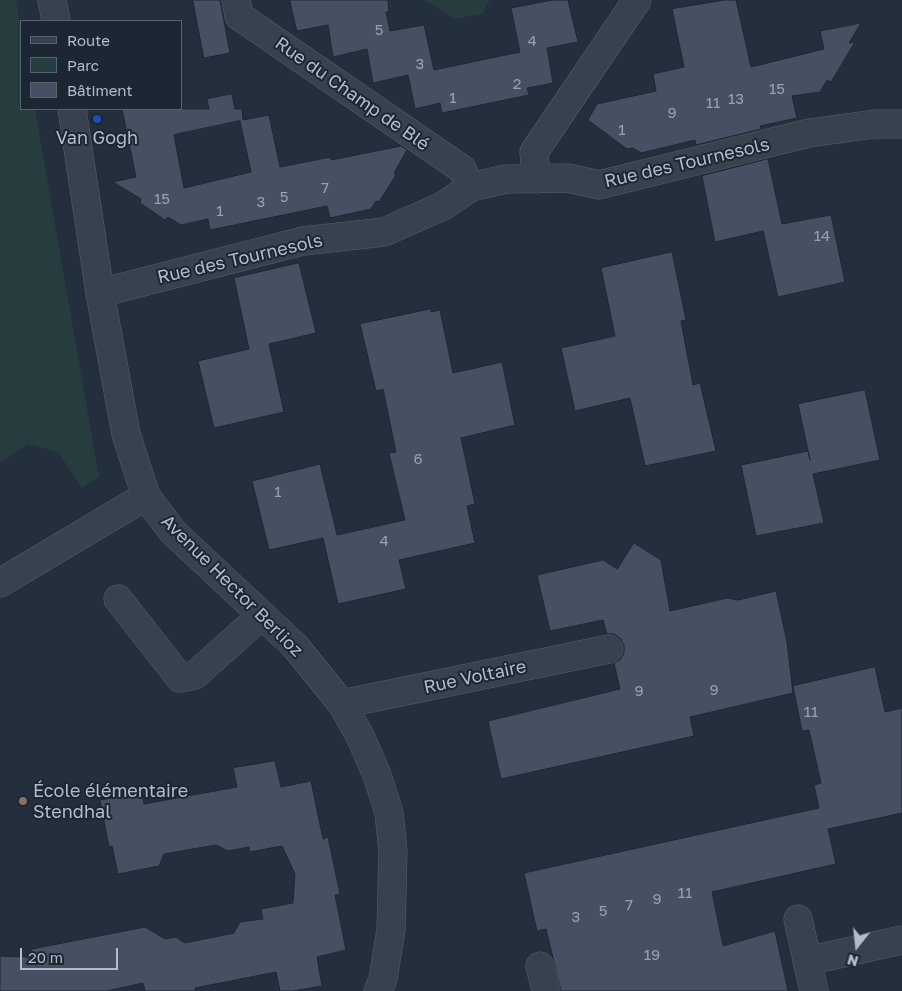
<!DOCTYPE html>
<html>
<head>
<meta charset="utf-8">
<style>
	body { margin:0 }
	#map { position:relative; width:902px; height:991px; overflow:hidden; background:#242f3e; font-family:"Golos Text",sans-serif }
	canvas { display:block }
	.legend { position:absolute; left:20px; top:20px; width:162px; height:90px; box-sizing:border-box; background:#1d2633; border:1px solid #59626f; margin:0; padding:6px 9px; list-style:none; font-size:15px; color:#b4bcc9 }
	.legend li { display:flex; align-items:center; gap:10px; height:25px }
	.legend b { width:25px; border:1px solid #59626f }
	.north { position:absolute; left:832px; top:921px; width:50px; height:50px; -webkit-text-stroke:4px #1d2633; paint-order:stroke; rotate:196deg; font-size:14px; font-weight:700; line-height:20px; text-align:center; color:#b4bcc9 }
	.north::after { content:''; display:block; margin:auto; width:18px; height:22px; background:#b4bcc9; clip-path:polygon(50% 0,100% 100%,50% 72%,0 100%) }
	.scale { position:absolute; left:20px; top:948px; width:98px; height:22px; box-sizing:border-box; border:2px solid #b4bcc9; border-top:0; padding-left:6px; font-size:15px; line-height:18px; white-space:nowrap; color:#b4bcc9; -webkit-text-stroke:4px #1d2633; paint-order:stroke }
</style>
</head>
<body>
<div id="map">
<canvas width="902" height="991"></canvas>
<ul class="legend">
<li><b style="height:6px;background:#38414e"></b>Route</li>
<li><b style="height:14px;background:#263c3f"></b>Parc</li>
<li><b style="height:14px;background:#455162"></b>Bâtiment</li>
</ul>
<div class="north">N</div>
<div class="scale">20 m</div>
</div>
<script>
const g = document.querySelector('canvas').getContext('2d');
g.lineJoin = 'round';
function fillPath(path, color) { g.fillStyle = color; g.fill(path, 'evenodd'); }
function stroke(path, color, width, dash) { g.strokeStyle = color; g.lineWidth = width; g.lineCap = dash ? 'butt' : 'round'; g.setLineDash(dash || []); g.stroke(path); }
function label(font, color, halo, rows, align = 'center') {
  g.font = font + ' "Golos Text",sans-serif'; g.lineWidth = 4; g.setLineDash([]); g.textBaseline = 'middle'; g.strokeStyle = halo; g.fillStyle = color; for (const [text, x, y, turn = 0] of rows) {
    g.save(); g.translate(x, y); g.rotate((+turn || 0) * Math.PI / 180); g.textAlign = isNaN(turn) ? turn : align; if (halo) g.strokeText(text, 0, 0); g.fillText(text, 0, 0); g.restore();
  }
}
fillPath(new Path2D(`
	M0,0H16L21,31V109H35L99,477L82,488L58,452L28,444L0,463Z
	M425,0H490L482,14L454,19Z`), '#263c3f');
const building = new Path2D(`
	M193,0H220L230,53L204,58Z
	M290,0H388L389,12H386L390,31L424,25L434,70L520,52L511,8L553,0H568L578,42L547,48L553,83L527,88L529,95L442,113L440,103L415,109L408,75L373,83L367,49L333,57L328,25L297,31Z
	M725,0H736L751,67L824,49L820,31L861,23L849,43L855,42L831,82L827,80L820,92L792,96L797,118L760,126L761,129L696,145L695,140L641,153L633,148L627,149L588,120L597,104L656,91L653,74L684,67L672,9Z
	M232,94L235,109H242L243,120L269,115L280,167L331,157V160L401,146L407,150L394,173L396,175L379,202L376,201L371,209L330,218L327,206L210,230L208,219L181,225L168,217L165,220L140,203L141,199L113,182L136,177L122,109H209L207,99ZM240,121L251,172L184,188L174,135Z
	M768,159L782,224L831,215L845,282L778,297L763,231L715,242L702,176Z
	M672,252L686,320L681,321L693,385L700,383L716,451L645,466L630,398L575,411L561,348L615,336L601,268Z
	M299,263L316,333L269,344L284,412L214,428L198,361L249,349L234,278Z
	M431,309V312L440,310L453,373L502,362L515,425L461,438L475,504L467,506L475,543L399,560L406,589L338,604L323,538L269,550L252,481L320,464L337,535L405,520L389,453L396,452L383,389L376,391L360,324Z
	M865,390L880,460L813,474L824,523L756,536L741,465L808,451L810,460L798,404Z
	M634,543L661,560L670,611L727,598L738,600L776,591L787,642L793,693L690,717L694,736L501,779L488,721L620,689L614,663L620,660L624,653V646L621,639L614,634H607L603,620L550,631L537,575L603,560L617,569Z
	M875,667L885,712L902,708V813L828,829L836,864L712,892L723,946L775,931L788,991H561L546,929L537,931L524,873L819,808L814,785L821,783L809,730L802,731L793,686Z
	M275,761L281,787L311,781L323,839L328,837L340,894L335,895L346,950L317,957L322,986L293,991H280L276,972L195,988L196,991H145L143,983L107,991H0V956L30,957L32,949L145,927L165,939L176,937L185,943L234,933L240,922L263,919L261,909L293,903L295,874L282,846L250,852L249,847L228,851L216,845L164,854L159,866L118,874L112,846L109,847L100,800L142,793L144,804L237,787L233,768Z`);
fillPath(building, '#455162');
stroke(building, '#1f2835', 1);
const minor = new Path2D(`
	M52,0L56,21
	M236,0L239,16L462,169L471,187
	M72,109L100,293L126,434L146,496L173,532L295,646L342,704L361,738L377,775L389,813L393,851L391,930L383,979L378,991
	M536,179L534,152L637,0
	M100,293L303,241L384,232L443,206L471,187L506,179L568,178L599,185L809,133L875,124H902
	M0,583L146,496
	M118,599L180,678L195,675L262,615
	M342,704L609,649
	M798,919L814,991
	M807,961L902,940
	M540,966L546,991`);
stroke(minor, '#565f6c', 29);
stroke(minor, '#38414e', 28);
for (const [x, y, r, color] of [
	[97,119,5,"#1a4fb4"],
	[23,801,5,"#8d6e63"]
]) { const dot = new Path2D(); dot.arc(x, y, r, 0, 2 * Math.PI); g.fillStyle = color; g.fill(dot); stroke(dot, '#1d2633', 2); }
label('15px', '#98a1af', null, [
	["5",379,30],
	["4",532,41],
	["3",420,64],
	["2",517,84],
	["15",777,89],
	["1",453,98],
	["13",736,99],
	["11",713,103],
	["9",672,113],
	["1",622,130],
	["7",325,188],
	["5",284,197],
	["15",162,199],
	["3",261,202],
	["1",220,211],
	["14",822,236],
	["6",418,459],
	["1",278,492],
	["4",384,541],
	["9",714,690],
	["9",639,691],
	["11",811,712],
	["11",685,893],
	["9",657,899],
	["7",629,905],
	["5",603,911],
	["3",576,917],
	["19",652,955]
]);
label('18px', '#b4bcc9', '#1d2633', [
	["Rue du Champ de Blé",352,94,35],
	["Rue des Tournesols",687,163,-13],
	["Rue des Tournesols",240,259,-13],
	["Avenue Hector Berlioz",232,586,45],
	["Rue Voltaire",475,677,-12]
]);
label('18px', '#b4bcc9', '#1d2633', [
	["Van Gogh",97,138],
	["École élémentaire",33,791,"left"],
	["Stendhal",33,812,"left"]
]);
</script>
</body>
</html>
